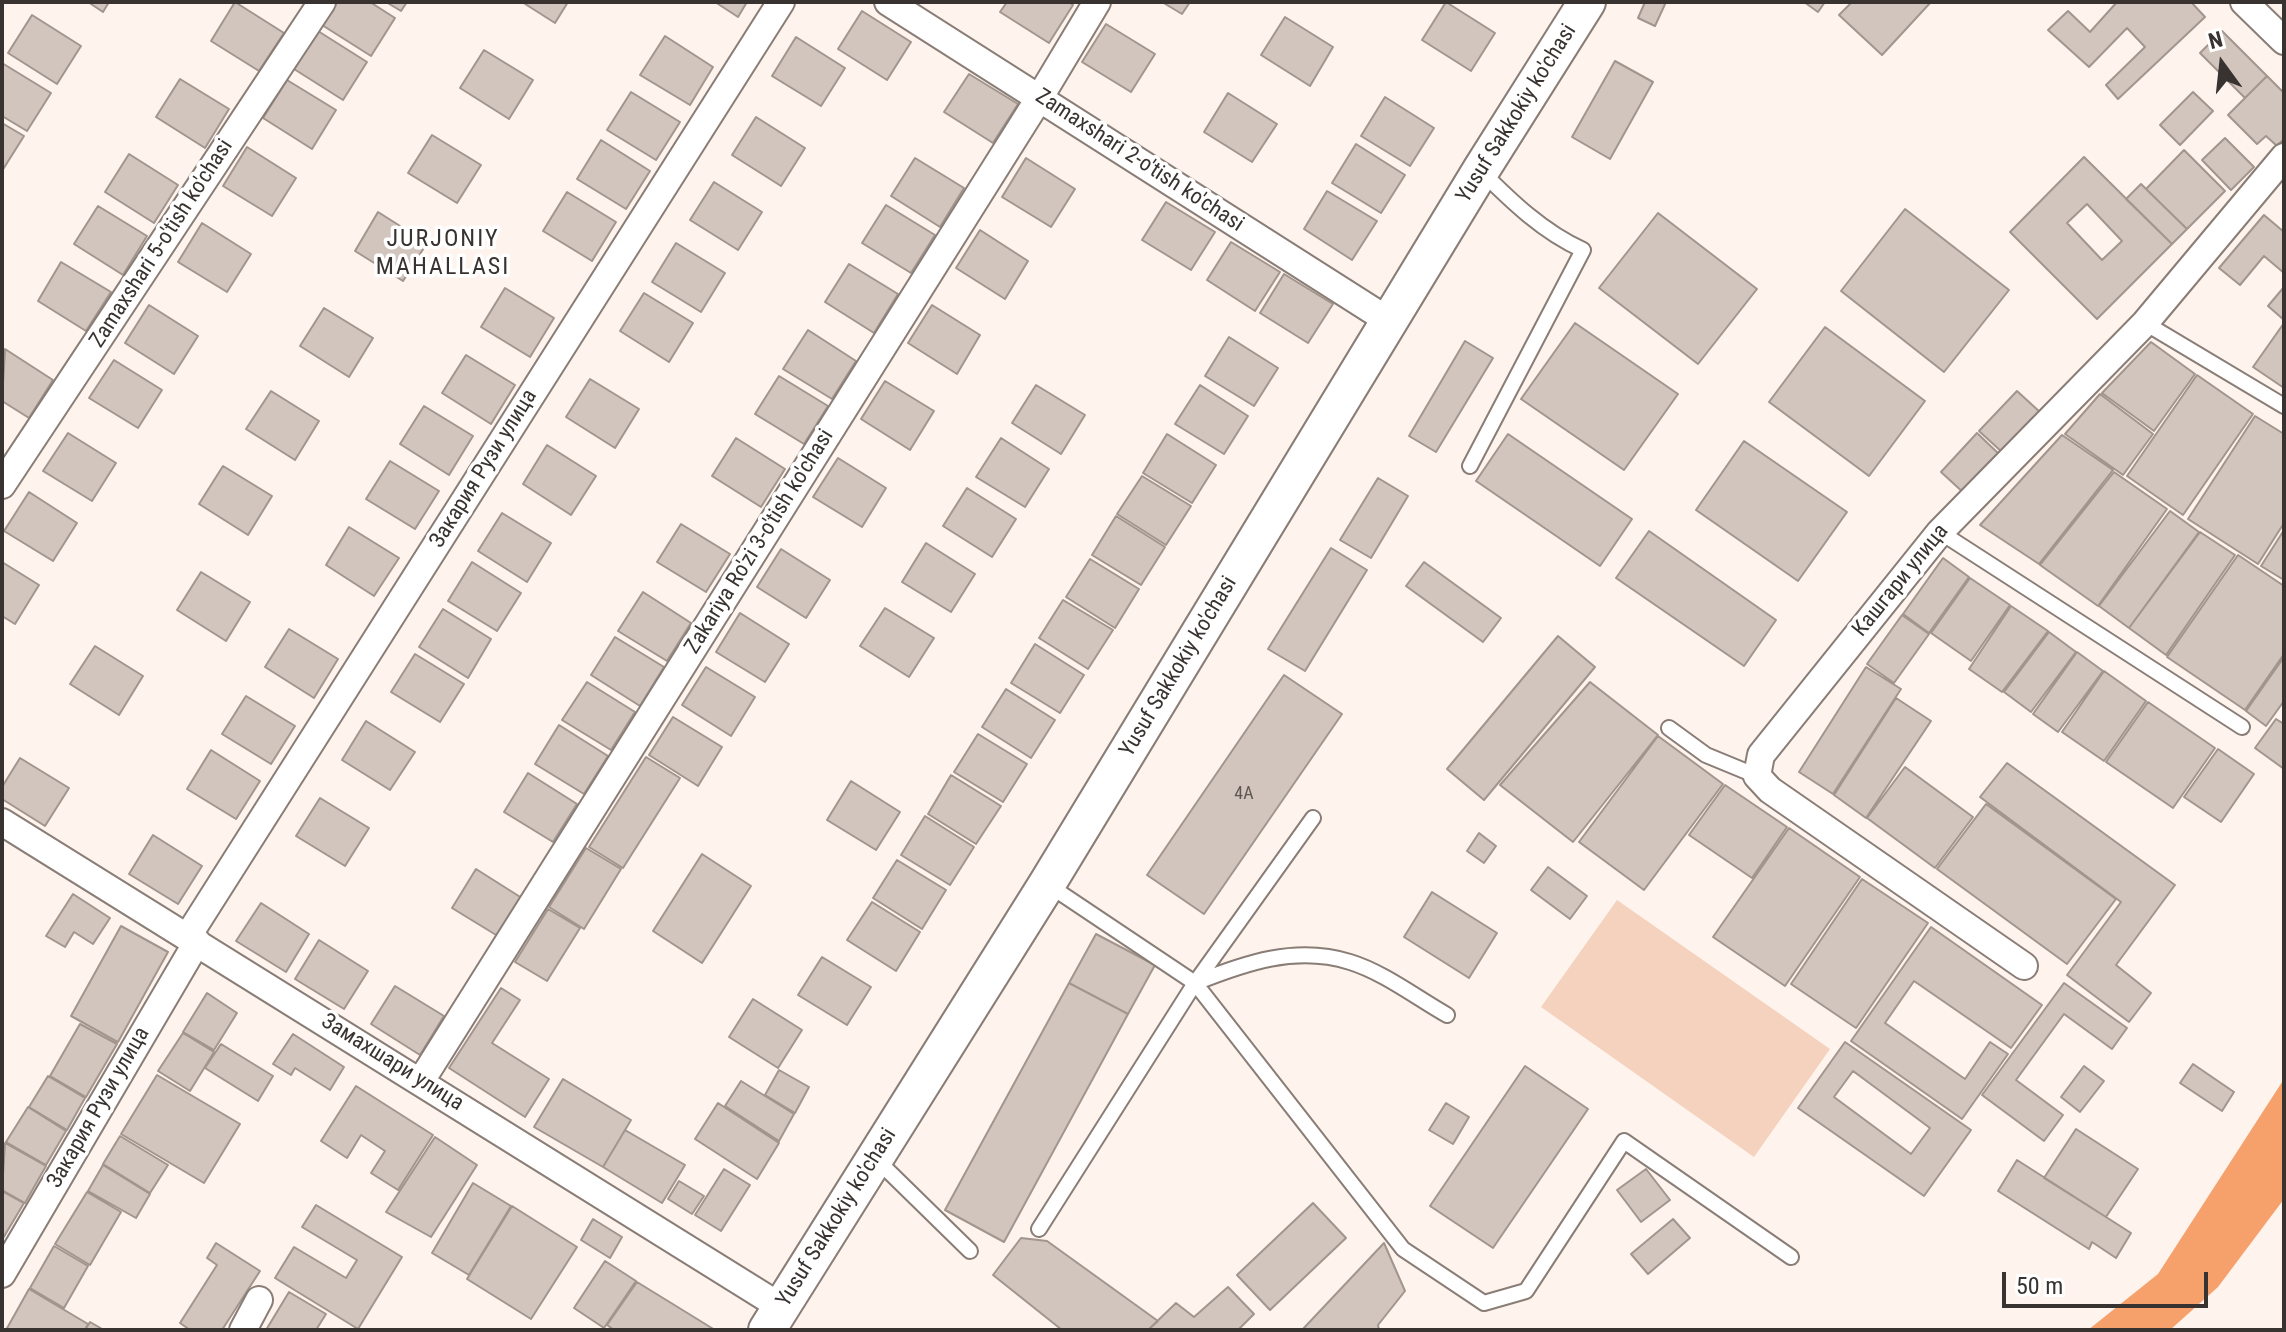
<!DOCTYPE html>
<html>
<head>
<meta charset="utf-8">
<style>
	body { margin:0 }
	#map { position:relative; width:2286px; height:1332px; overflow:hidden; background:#fef3ed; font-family:"Roboto Condensed",sans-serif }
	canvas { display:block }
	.frame { position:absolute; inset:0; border:4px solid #383330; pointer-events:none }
	.north { position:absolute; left:2182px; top:24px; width:80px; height:80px; -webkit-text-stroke:6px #fff; paint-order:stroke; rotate:345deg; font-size:22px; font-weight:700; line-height:32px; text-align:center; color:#383330 }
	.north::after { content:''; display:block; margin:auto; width:28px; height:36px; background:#383330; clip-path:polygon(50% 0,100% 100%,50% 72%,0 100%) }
	.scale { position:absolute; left:2002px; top:1272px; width:206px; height:36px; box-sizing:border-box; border:4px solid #383330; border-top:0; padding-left:10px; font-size:24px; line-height:28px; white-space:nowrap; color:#383330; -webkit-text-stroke:6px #fff; paint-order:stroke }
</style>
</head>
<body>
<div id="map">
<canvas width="2286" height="1332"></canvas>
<div class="frame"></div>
<div class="north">N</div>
<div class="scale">50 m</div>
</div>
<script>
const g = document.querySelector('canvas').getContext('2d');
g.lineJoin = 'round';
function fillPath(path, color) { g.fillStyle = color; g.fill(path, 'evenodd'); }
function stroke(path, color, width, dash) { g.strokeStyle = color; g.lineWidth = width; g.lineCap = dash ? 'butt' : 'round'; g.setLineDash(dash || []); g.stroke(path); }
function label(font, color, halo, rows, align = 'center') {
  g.font = font + ' "Roboto Condensed",sans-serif'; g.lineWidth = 7; g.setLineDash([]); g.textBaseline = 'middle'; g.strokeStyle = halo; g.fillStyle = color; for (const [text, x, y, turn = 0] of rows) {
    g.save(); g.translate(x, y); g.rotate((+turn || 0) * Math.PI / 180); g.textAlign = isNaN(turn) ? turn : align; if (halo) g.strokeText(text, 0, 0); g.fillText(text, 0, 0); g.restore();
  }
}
fillPath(new Path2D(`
	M1617,900L1830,1049L1754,1157L1541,1007Z`), '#f4d2be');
fillPath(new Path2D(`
	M2284,1079V1199L2218,1287L2170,1330H2088L2158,1274Z`), '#f6a16c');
const building = new Path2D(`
	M88,2H109L103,12Z
	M235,2L284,33L259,71L211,41Z
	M337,2H370L395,18L371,56L322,25Z
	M386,2H407L401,11Z
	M522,2H568L555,23Z
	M715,2H747L738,17Z
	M1007,2H1069L1073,5L1049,43L1000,12Z
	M1162,2H1190L1182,14Z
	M1446,2L1495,33L1471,71L1422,40Z
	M1645,2H1666L1655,26L1638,18Z
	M1804,2H1825L1818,12Z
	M1852,2H1931L1882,55L1839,15Z
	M2191,2L2205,17L2118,99L2106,85L2145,47L2127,28L2089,67L2048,30L2068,11L2090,32L2117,2Z
	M862,11L911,42L887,80L838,49Z
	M32,15L81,46L57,84L8,53Z
	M1285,17L1333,47L1310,86L1261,55Z
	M1106,24L1155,54L1131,92L1082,62Z
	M318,31L367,62L343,100L294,69Z
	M2222,31L2267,76L2245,98L2200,53Z
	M665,36L713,67L690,105L640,75Z
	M796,37L845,68L821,106L772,76Z
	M484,50L533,80L509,119L460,88Z
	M1615,61L1653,82L1610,159L1572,137Z
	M2,63L51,93L27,131L2,116Z
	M969,74L1018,104L993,143L944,112Z
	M2267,76L2284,93V139L2277,146L2266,136L2257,144L2228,115Z
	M180,79L229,109L205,148L156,117Z
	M287,80L336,110L312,149L263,118Z
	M631,92L680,122L656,160L607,130Z
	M2193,92L2213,111L2180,145L2160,125Z
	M1228,93L1277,124L1252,162L1204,132Z
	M1385,97L1434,128L1410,166L1361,136Z
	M756,117L805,148L781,186L732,155Z
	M2,123L24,136L2,171Z
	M432,135L481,165L457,203L408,173Z
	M2225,138L2254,167L2231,190L2202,160Z
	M601,140L650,171L626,209L577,179Z
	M1356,144L1405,175L1381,213L1332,183Z
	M247,147L296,178L272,216L223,186Z
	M2184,150L2225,191L2187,229L2146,189Z
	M129,154L178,185L154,223L105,192Z
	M2084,157L2172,244L2097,319L2010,232ZM2087,204L2122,241L2102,260L2067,223Z
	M915,158L964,188L940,227L891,196Z
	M1026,158L1075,189L1051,227L1002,197Z
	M714,182L762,212L738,250L690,220Z
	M2141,184L2187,229L2172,244L2126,199Z
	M1327,191L1377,221L1352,260L1304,229Z
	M567,192L616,222L592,261L543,231Z
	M1166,202L1215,232L1191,270L1142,240Z
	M886,205L935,235L911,273L862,243Z
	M98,206L147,236L123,275L74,244Z
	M1905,209L2009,290L1944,372L1841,291Z
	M378,212L427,243L403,281L355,251Z
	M1658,213L1757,289L1698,364L1599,288Z
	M2264,215L2284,232V273L2264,256L2240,285L2219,268Z
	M202,223L251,254L227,292L178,262Z
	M980,230L1028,261L1005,299L956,268Z
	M1231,242L1280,272L1255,311L1207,280Z
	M676,243L725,273L701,312L652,282Z
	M61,262L111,292L86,331L38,301Z
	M849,264L898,294L874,333L825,302Z
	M1284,274L1333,304L1308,343L1260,313Z
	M2284,287V320L2268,306Z
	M505,288L554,318L530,357L481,327Z
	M644,293L693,323L669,362L620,331Z
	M149,305L198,336L174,374L125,343Z
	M932,305L980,335L957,374L908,343Z
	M324,308L373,338L349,377L300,346Z
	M1575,323L1678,394L1624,470L1521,399Z
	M2284,323V388L2253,367Z
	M1825,327L1925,401L1869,476L1769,402Z
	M808,330L856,361L832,399L783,369Z
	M1229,337L1278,368L1254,406L1205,376Z
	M1465,341L1493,358L1436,452L1409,436Z
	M2151,342L2195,374L2154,431L2102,393Z
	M5,349L53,380L29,418L2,401Z
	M466,355L515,385L491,424L442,393Z
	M114,360L162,390L138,428L89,398Z
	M2197,375L2253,414L2183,515L2127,476Z
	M779,376L828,406L804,444L755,414Z
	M590,379L639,409L615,448L566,417Z
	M885,381L934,411L910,450L861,419Z
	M1036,385L1085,415L1061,454L1012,423Z
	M1200,385L1248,416L1224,454L1175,424Z
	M271,391L319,421L295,460L246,429Z
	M2017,391L2041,413L2003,453L1979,431Z
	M2100,394L2153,434L2123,475L2065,434Z
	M424,406L473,436L449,475L400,444Z
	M2255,416L2284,434V523L2258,564L2188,519Z
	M68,433L116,463L92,501L43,471Z
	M1977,433L2001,456L1966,495L1941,472Z
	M1167,434L1216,465L1192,503L1143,473Z
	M1508,434L1632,519L1600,566L1476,481Z
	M2062,435L2113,470L2039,564L1980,525Z
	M736,438L785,469L761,507L712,476Z
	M1001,438L1049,469L1025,507L976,477Z
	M1744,441L1847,512L1798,581L1696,510Z
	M547,445L596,476L571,515L523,484Z
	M838,458L886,488L862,527L813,497Z
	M390,461L439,491L415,529L366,499Z
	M223,466L272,496L248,535L199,504Z
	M2114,472L2167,509L2098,606L2040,565Z
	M1142,476L1191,506L1166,545L1117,514Z
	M1378,478L1408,496L1371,558L1340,540Z
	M967,488L1016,519L992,557L943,526Z
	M29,492L77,523L53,561L4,531Z
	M2170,511L2199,532L2129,628L2099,606Z
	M502,513L551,543L527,582L478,551Z
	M1116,516L1165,547L1141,585L1092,555Z
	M681,524L730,554L706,592L657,562Z
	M349,527L399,558L374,596L326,565Z
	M2284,530V580L2261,566Z
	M1649,531L1776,620L1744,666L1616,578Z
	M2200,532L2235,555L2166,655L2129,628Z
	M926,543L975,574L951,612L902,582Z
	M1331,548L1367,570L1305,671L1268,649Z
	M781,549L830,580L806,618L757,587Z
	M2238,555L2284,586V654L2245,710L2167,657Z
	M1943,558L1969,577L1929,633L1903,614Z
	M1090,559L1139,589L1115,628L1066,597Z
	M2,562L39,585L15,624L2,616Z
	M472,562L521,593L497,631L448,601Z
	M1424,562L1501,618L1483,642L1406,586Z
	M201,572L250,602L226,641L177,610Z
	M1970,578L2010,605L1971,661L1931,633Z
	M643,592L691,623L667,661L618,631Z
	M1063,600L1113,630L1088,669L1039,638Z
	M2011,606L2048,631L2002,692L1969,669Z
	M885,608L934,638L909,677L860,646Z
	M443,609L491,639L468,678L419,647Z
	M740,613L789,644L765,682L716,652Z
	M1902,615L1929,634L1894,683L1867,664Z
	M289,629L338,659L314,698L265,667Z
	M2049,632L2076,652L2031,712L2004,692Z
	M1558,636L1595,667L1484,800L1447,769Z
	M615,637L664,667L640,706L591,675Z
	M1035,644L1084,675L1060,713L1011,683Z
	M95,646L143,676L119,715L70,684Z
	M2077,652L2103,671L2058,732L2033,714Z
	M415,654L464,684L440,722L391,692Z
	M2284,657V701L2266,726L2246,711Z
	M706,667L755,697L731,736L682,705Z
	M1866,667L1901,689L1833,794L1799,772Z
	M2104,671L2146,701L2104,761L2062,732Z
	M1284,675L1342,714L1204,914L1147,875Z
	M587,682L635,712L611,750L562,720Z
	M1590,682L1658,735L1573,842L1500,785Z
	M1006,689L1055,720L1031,758L982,727Z
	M246,696L295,726L271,764L222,734Z
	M1896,698L1931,721L1866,818L1834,795Z
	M2148,702L2215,748L2173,808L2106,762Z
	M673,717L722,747L698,786L649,755Z
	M2276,719L2284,724V769L2255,748Z
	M366,721L415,752L390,790L342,760Z
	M559,725L608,756L584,794L535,764Z
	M978,734L1027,764L1003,802L954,772Z
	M1658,736L1723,784L1644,890L1579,842Z
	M2218,749L2254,774L2221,822L2184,797Z
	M211,750L260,781L236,819L187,789Z
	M646,757L680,778L623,868L589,847Z
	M20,758L69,788L45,826L2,799V787Z
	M2007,763L2175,885L2116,965L2151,993L2129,1022L2067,975L2121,902L1980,797Z
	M1905,767L1973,817L1935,868L1867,818Z
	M528,773L577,804L553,842L504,812Z
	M951,775L1001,806L976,844L928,814Z
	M851,781L900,812L876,850L827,820Z
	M1725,785L1787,827L1752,878L1689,835Z
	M320,798L369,828L345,866L296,836Z
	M1986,804L2116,899L2067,964L1937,869Z
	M925,816L974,847L950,885L901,855Z
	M1789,828L1860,877L1785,986L1713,937Z
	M1479,833L1496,846L1484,863L1467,851Z
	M153,835L202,866L178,904L129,874Z
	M586,848L621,869L584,929L549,907Z
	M702,854L751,886L702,963L653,931Z
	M897,860L946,890L922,929L873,898Z
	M1548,867L1587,896L1570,919L1531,890Z
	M476,869L525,900L501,938L452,908Z
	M1862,879L1928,923L1856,1028L1791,984Z
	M1432,892L1497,933L1469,978L1404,937Z
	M73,894L110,918L93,944L74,932L65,947L46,936Z
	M872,902L920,932L896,971L847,940Z
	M261,903L309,934L286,972L236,941Z
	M548,909L580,928L547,981L515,962Z
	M121,926L168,952L118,1042L71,1016Z
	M1931,927L2042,1005L2011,1048L1914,981L1885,1023L1965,1079L1990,1042L2008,1054L1962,1119L1851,1041Z
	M1096,934L1155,965L1128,1014L1069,983Z
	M319,940L368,971L344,1009L295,979Z
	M822,957L871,987L847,1025L798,995Z
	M1069,983L1128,1014L1004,1242L945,1210Z
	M2064,983L2127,1028L2112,1049L2064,1014L2016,1080L2063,1115L2044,1141L1982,1095Z
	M395,986L444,1016L420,1055L371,1024Z
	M501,988L520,1000L492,1043L549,1079L525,1117L449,1068Z
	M207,993L237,1013L214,1050L183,1032Z
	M753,999L802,1030L778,1068L729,1037Z
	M80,1024L117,1044L86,1097L50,1076Z
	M183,1033L214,1052L190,1091L158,1071Z
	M293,1034L344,1067L330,1090L295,1068L291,1075L273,1064Z
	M1845,1042L1971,1130L1924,1196L1798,1108ZM1853,1071L1930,1128L1911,1154L1834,1097Z
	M221,1044L273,1076L258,1101L205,1068Z
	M2193,1064L2234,1092L2222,1111L2180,1083Z
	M1525,1066L1588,1109L1493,1248L1430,1206Z
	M2084,1066L2104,1081L2080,1112L2061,1097Z
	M779,1070L809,1087L795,1113L765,1095Z
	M157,1075L240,1124L204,1183L121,1134Z
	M48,1076L85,1098L67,1130L29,1107Z
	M563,1079L631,1120L603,1167L534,1127Z
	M741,1081L794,1114L779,1141L725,1106Z
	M356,1086L433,1135L398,1190L371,1173L385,1151L361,1135L347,1158L321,1141Z
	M718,1103L779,1143L757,1179L695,1139Z
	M1446,1103L1469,1117L1453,1144L1429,1130Z
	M28,1107L66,1131L46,1165L6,1142Z
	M2076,1129L2138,1169L2106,1217L2044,1178Z
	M625,1130L685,1165L662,1203L603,1167Z
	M120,1136L168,1165L150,1193L103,1164Z
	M435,1137L477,1165L431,1237L386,1212Z
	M5,1143L46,1166L25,1203L2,1190Z
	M2017,1160L2131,1233L2116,1258L2092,1242L2089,1249L1998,1191Z
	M103,1165L150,1194L136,1218L88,1191Z
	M724,1169L750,1185L721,1231L695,1215Z
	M1646,1169L1670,1200L1641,1222L1617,1190Z
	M679,1181L704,1196L692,1214L668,1199Z
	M473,1183L511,1206L469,1275L432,1253Z
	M2,1191L24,1203L2,1240Z
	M87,1192L121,1212L90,1265L55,1244Z
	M1313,1203L1346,1238L1270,1310L1237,1275Z
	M316,1205L402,1257L358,1329L275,1278L294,1247L346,1278L357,1260L302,1227Z
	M512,1206L577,1247L531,1319L467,1279Z
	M593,1219L622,1237L610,1258L581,1240Z
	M1673,1219L1690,1238L1648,1274L1631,1254Z
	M1021,1238L1047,1241L1158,1321L1148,1330H1062L993,1275Z
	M216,1243L260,1271L222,1330H190L180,1323L217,1265L207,1258Z
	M1384,1243L1405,1291L1378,1325L1379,1330H1302Z
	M54,1246L88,1266L64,1308L30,1288Z
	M605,1261L636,1281L604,1328L574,1308Z
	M637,1282L715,1330H614L607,1325Z
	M1228,1287L1254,1314L1238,1330H1148L1176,1303L1194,1317Z
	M29,1289L88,1324L85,1330H6Z
	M289,1292L326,1314L316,1330H266Z
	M90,1322L104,1330H85Z`);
fillPath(building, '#d2c5bd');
stroke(building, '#a1958e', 2);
const lane = new Path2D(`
	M2145,323L2284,406
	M1470,466L1583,250C1543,232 1511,201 1481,171
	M1940,532L2242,727
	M1669,728L1706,755L1757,776
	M1047,884L1195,983L1403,1249L1484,1303L1526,1291L1624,1141L1791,1257
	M1195,983C1245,963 1296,945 1350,962C1383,972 1417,998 1447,1015
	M875,1158L970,1251
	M1039,1229L1195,983L1313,818`);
const street = new Path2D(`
	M888,2L1389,321
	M2244,2L2284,41
	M2,485L322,2
	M2,822L781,1307
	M188,936L781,2
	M2024,966L1770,790L1757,776L1761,755L1940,532L2145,323L2284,157
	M421,1081L1040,97L1097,2
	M2,1274L197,942
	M243,1330L259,1300`);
const secondary = new Path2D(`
	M767,1330L1047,884L1481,170L1587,2`);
stroke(lane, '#897d76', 18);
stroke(street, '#897d76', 30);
stroke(secondary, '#897d76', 40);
stroke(lane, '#fff', 14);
stroke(street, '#fff', 26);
stroke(secondary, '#fff', 36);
label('18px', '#5e5853', null, [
	["4A",1244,794]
]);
label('22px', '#383330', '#fff', [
	["Yusuf Sakkokiy ko'chasi",1517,114,-58],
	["Zamaxshari 2-o'tish ko'chasi",1139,161,33],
	["Zamaxshari 5-o'tish ko'chasi",162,244,-57],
	["Закария Рузи улица",484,469,-58],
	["Zakariya Ro'zi 3-o'tish ko'chasi",760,542,-58],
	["Кашгари улица",1901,581,-51],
	["Yusuf Sakkokiy ko'chasi",1179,667,-59],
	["Замахшари улица",392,1063,32],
	["Закария Рузи улица",99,1108,-60],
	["Yusuf Sakkokiy ko'chasi",837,1218,-58]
]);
g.letterSpacing = '2px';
label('24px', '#383330', '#fff', [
	["JURJONIY",443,240],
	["MAHALLASI",443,268]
]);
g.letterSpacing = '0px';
</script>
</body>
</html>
